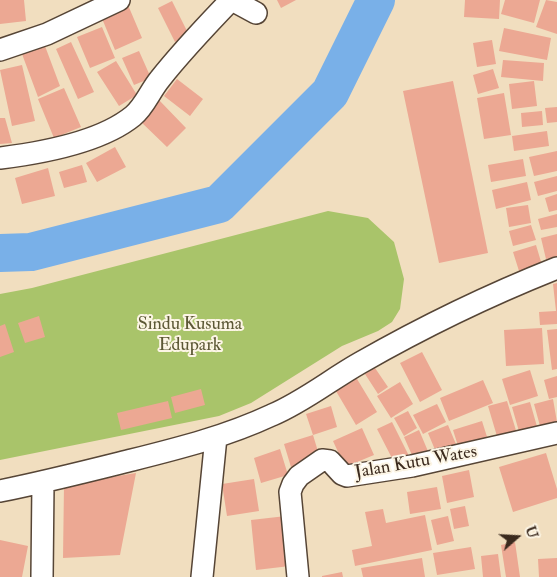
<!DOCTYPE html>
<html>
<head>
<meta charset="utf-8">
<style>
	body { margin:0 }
	#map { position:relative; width:557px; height:577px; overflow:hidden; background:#f1debf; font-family:"IM FELL Double Pica",serif }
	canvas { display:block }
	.north { position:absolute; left:492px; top:512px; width:50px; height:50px; -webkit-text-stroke:4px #fcf5e5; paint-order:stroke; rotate:71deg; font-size:14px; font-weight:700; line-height:20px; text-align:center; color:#3b2a1e }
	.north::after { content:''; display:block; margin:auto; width:18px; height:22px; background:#3b2a1e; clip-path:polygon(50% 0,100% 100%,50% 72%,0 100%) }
</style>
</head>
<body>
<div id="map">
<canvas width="557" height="577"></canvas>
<div class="north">U</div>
</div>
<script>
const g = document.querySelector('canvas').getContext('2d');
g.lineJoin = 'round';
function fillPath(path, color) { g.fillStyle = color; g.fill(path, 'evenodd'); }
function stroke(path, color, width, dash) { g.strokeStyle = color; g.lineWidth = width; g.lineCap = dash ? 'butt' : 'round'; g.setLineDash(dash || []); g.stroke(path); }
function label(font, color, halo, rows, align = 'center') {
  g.font = font + ' "IM FELL Double Pica",serif'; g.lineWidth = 4; g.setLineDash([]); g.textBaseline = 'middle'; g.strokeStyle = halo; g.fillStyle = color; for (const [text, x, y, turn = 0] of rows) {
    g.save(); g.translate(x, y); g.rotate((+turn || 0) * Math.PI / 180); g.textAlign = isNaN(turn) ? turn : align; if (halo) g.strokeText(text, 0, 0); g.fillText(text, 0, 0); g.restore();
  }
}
fillPath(new Path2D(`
	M328,211L368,218L394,242L404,279L400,309L392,322L378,331L342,346L251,403L219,416L0,460V294L32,288Z`), '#a9c46a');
stroke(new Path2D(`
	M0,253L31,252L219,204L330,93L376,0`), '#79b0e8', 38);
fillPath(new Path2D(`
	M0,0H24L26,21L0,24Z
	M277,0H296L281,8Z
	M465,0H500L499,19L464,17Z
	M505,0H540L534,23L501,14Z
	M546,0L557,2V34L536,27Z
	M172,1L189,35L175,42L158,8Z
	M128,5L142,38L115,50L101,16Z
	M102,27L115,58L90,68L77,37Z
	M504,28L551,38L547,60L499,51Z
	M492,40L496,64L477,67L473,43Z
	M71,42L94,92L78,99L56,49Z
	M45,46L60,86L38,97L22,54Z
	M139,51L151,78L134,85L122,58Z
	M503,60L544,63L543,81L501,77Z
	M116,61L137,95L119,106L97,72Z
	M22,65L35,121L12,126L0,70Z
	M493,69L499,88L478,94L473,75Z
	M177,79L203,99L190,116L164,96Z
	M453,81L488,253L439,263L403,91Z
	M534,81L537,106L512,109L509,84Z
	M64,88L81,127L54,138L38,99Z
	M504,93L511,135L484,139L477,98Z
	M159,100L186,128L167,147L139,120Z
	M557,107V122L547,123L545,108Z
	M542,111L543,125L522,127L521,113Z
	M0,118H5L12,143L0,144Z
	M547,131L549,146L514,151L512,136Z
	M115,147L126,167L97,182L86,163Z
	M557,151V171L534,176L529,157Z
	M523,159L526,176L491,182L488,165Z
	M82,165L87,182L64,188L59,172Z
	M48,168L55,196L22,204L15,178Z
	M557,176V191L538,196L534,182Z
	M527,182L531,200L496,209L492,190Z
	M557,194V210L549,212L545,198Z
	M528,205L531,223L509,227L506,208Z
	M557,214V227L541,230L538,219Z
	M531,225L536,240L513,246L509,231Z
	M557,234V257L546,259L541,238Z
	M536,245L542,265L519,271L513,252Z
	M557,283V324L540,325L539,312L556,311L553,284Z
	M39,316L45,337L25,343L18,323Z
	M5,324L14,352L0,357V326Z
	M542,328L544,364L506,366L504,330Z
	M557,329V369L552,370L547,330Z
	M422,352L442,390L420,402L400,363Z
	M375,368L388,387L378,394L365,374Z
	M530,370L538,396L510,405L502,379Z
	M354,374L377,412L356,425L333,386Z
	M557,376V397L549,399L544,380Z
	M483,380L493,403L449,421L440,398Z
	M400,382L413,404L391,418L377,396Z
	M201,389L205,405L175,413L171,397Z
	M553,399L557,422L540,426L534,404Z
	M168,401L172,418L121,430L117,413Z
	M507,401L518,437L499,443L488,406Z
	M530,402L538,430L520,435L512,407Z
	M437,404L446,422L423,434L413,415Z
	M331,406L337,427L313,435L306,414Z
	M408,411L417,428L404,436L394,418Z
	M482,421L488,440L459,449L453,430Z
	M392,422L410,458L396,466L377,429Z
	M448,425L458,449L438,457L428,433Z
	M362,428L374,455L345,467L333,441Z
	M419,430L430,456L415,462L404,437Z
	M313,435L320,458L291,467L284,444Z
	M280,449L288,475L261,483L254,458Z
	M546,453L557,489V498L513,512L499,467Z
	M469,470L474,497L447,503L442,476Z
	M136,473L120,555L63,558L64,485Z
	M254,479L259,511L227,516L222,484Z
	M437,487L441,509L410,514L407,492Z
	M465,506L469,526L454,529L450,509Z
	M383,509L386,523L425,515L432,550L355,566L352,550L372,546L365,512Z
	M286,516L290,566L256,570L251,520Z
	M448,516L454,541L437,545L431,520Z
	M0,540L28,546L22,577H0Z
	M515,542L520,577H506L501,545Z
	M471,547L475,569L437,575L433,553Z
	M498,554L501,577H483L481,556Z
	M422,558L425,577H363L361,568Z
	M557,558V577H539L538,559Z
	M342,572L343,577H322V576Z`), '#eca893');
const street = new Path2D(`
	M232,0L256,13
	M0,50L47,34L119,0
	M0,158C41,153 101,142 133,116C145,106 150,91 160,79C182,51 206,26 231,0
	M0,491C45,482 88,471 132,460C180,448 227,436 272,415C303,402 330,380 360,363C423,327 489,295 557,268
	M42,577L43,483
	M202,577L216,437
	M298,577L290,492L293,484L299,476L322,460L330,461L342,474L347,476L412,466L557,433`);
stroke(street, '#564536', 24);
stroke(street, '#fff', 21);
label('18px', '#5c5835', '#fcf5e5', [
	["Sindu Kusuma",190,325],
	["Edupark",190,346]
]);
label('18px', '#3b2a1e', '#fcf5e5', [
	["Jalan Kutu Wates",416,463,-10]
]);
</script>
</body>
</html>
